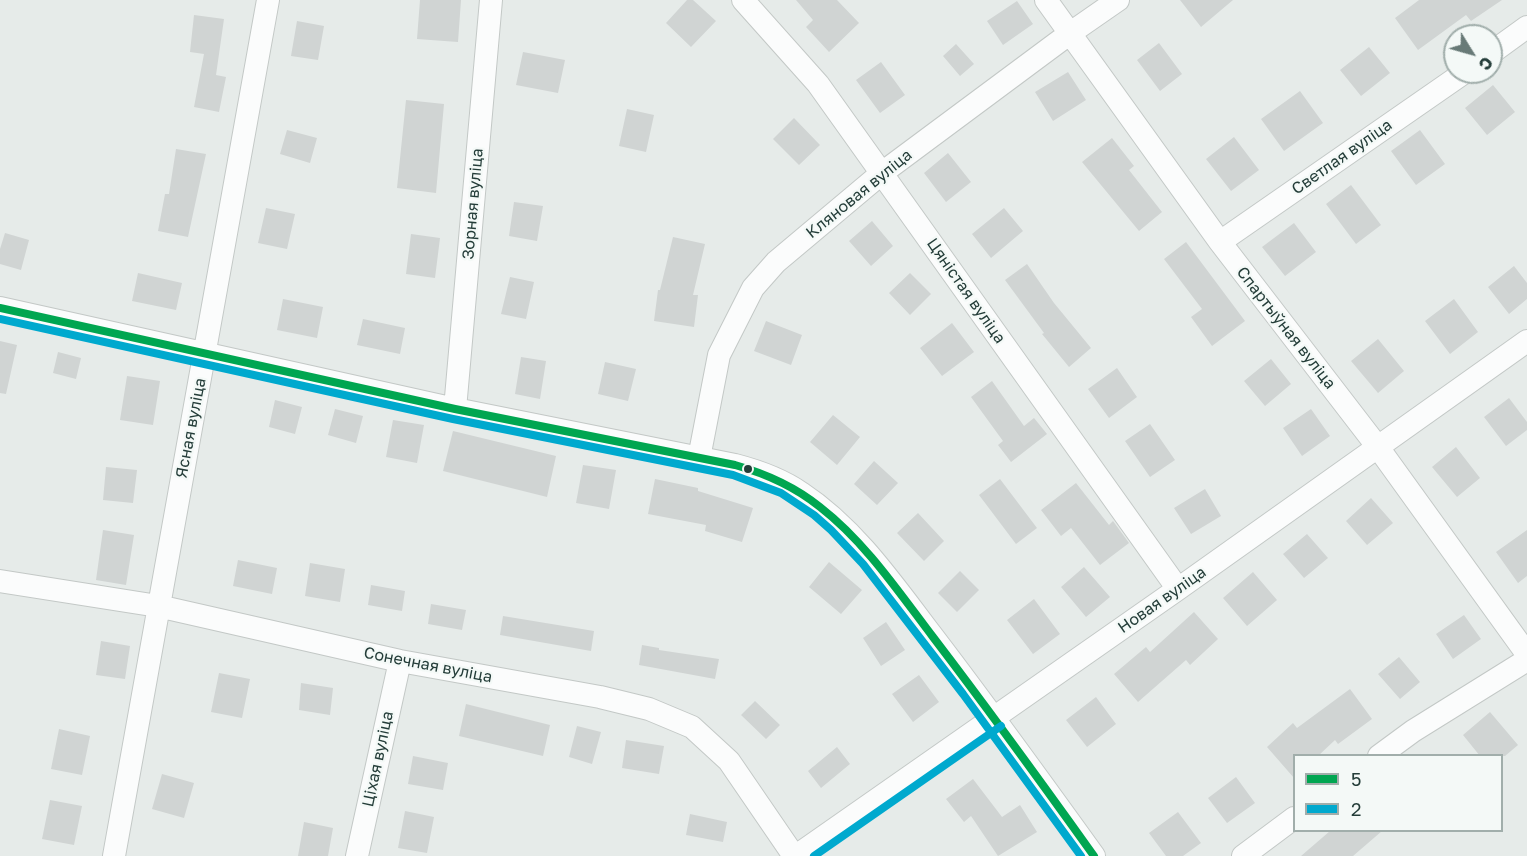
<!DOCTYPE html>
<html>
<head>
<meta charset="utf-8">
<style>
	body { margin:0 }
	#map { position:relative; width:1527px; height:856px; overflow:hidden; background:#e6ebe9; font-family:"Golos Text",sans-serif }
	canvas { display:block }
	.legend { position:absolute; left:1293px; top:754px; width:210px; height:78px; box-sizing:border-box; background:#f4f9f7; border:2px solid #a1aeab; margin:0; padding:8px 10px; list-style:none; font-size:18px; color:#243d39 }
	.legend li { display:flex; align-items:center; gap:12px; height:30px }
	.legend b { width:30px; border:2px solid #a1aeab }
	.north { position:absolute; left:1443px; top:24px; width:60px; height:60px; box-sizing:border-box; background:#f4f9f7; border:2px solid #a1aeab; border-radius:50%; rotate:127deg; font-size:16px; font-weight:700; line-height:24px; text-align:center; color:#243d39 }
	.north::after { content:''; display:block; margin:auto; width:21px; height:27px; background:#687a77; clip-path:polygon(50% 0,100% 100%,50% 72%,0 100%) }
</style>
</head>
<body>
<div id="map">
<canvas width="1527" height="856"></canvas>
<ul class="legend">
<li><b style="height:8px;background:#00a651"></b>5</li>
<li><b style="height:8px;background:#00a9ce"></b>2</li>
</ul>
<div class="north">С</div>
</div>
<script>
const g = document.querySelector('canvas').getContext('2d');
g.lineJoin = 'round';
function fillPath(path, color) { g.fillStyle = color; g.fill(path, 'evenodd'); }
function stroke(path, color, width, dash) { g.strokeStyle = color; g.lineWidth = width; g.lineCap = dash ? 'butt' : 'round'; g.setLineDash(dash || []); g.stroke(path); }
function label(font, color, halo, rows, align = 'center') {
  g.font = font + ' "Golos Text",sans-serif'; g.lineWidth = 4.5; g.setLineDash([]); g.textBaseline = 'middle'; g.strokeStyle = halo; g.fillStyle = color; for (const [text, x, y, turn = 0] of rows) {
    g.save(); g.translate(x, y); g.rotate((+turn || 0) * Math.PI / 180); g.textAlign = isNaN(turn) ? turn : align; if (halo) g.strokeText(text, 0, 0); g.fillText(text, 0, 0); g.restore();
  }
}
fillPath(new Path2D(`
	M420,0H461L458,42L417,39Z
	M687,0H693L716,21L691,47L666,23Z
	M796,0H837L859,23L829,52L806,27L813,20Z
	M1180,0H1233L1201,27Z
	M1419,0H1502L1471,21L1466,15L1418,50L1395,18Z
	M1017,1L1033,24L1003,45L987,21Z
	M194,15L224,19L216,75L226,77L219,112L194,107L204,54L190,52Z
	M297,21L324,26L318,60L291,56Z
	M1159,43L1182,74L1160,91L1137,60Z
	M956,44L974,64L960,76L943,56Z
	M1369,47L1390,73L1361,96L1340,70Z
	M523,52L565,60L558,93L516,85Z
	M881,62L905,95L880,113L856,80Z
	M1068,72L1086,100L1053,121L1035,92Z
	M1493,85L1515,112L1487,135L1465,108Z
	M1300,91L1323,123L1284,151L1261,119Z
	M406,100L444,104L436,193L397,188Z
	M627,109L654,115L646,152L619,146Z
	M794,118L820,145L799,165L773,139Z
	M287,130L317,138L310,163L280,154Z
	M1420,130L1445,164L1416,185L1391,151Z
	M1234,137L1259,170L1231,191L1206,159Z
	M1112,138L1134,166L1129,170L1162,212L1139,231L1082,162Z
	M176,149L206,154L188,237L158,231L165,194H169Z
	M948,153L971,182L946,202L924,173Z
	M1351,185L1381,225L1356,244L1326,204Z
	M514,202L543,206L537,241L509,236Z
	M266,208L295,214L287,249L258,243Z
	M1004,208L1023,231L991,258L972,234Z
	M872,221L893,246L871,266L849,241Z
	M1294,223L1316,252L1285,276L1262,247Z
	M5,233L29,240L21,270L0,264V249Z
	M411,234L440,238L435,278L406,274Z
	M673,237L705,244L693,295H698L694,327L654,321L658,290H660Z
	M1186,242L1245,321L1212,346L1191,317L1202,309L1164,259Z
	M1027,264L1054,303L1091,348L1069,367L1042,334L1044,333L1005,280Z
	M1514,266L1527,283V299L1509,314L1488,287Z
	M138,273L182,283L176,310L132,301Z
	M910,273L931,294L910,315L889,293Z
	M510,277L534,282L526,319L501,314Z
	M283,299L323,307L317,338L277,330Z
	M1454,299L1478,332L1450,354L1425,321Z
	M363,319L405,328L400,354L357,345Z
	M766,321L802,335L791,365L754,351Z
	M952,323L974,352L942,376L920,348Z
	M1378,339L1404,371L1378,393L1351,361Z
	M0,341L17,345L6,394L0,393Z
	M58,352L81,358L76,379L53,373Z
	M521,357L546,361L540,399L515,394Z
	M1271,359L1291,384L1265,406L1244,381Z
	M605,362L636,369L628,401L598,394Z
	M1117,368L1137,397L1109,418L1088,389Z
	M127,376L160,381L153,425L120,420Z
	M992,381L1024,426L1034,418L1047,434L1011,462L998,445L1003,441L971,397Z
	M1509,398L1527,422V430L1506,446L1484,417Z
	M275,400L302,407L295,434L269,427Z
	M335,409L363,416L356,443L328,435Z
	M1311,409L1330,436L1302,456L1283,428Z
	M833,415L860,437L837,465L810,442Z
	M393,420L424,425L417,463L386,457Z
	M1150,424L1175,460L1150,477L1125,441Z
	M453,431L556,456L547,497L443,471Z
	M1456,447L1480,478L1457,497L1432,467Z
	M874,461L898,483L877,505L854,484Z
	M583,465L616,470L609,509L576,503Z
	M106,467L137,470L133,503L103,500Z
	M655,479L698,488V491L753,508L742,542L705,531L706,525L648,514Z
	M1000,479L1037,528L1016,544L979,495Z
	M1076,483L1109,525L1113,521L1129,543L1100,565L1071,528L1061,536L1041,510Z
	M1205,489L1221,516L1191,534L1174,508Z
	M1371,498L1393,523L1367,545L1346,521Z
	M918,513L944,541L924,561L897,533Z
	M103,530L134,535L126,585L96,580Z
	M1527,530V576L1518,583L1496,552Z
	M1307,534L1328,558L1304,578L1283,554Z
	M238,560L277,568L272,594L233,586Z
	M829,562L862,590L841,614L809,587Z
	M310,563L345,569L340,602L305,596Z
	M1084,567L1110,597L1086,617L1061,587Z
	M960,571L979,590L957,612L938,593Z
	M1253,572L1277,600L1247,626L1223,598Z
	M371,585L405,591L402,611L368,605Z
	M1034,599L1060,634L1033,654L1007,620Z
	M431,604L466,610L462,630L428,624Z
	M1194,612L1218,639L1190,665L1186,660L1138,702L1114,674L1146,647L1150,652Z
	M1464,615L1481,639L1453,659L1436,634Z
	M503,616L594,631L591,651L500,635Z
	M886,622L905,650L881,666L863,638Z
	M101,641L130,646L125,679L96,675Z
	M642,645L659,648V650L719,659L715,679L639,665Z
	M1399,657L1420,682L1400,699L1378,674Z
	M219,673L250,679L242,718L211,712Z
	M919,675L939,702L913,722L892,694Z
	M301,683L333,688L330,715L299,710Z
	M1350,689L1372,719L1338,744L1335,740L1318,756H1294V778L1267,747L1293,723L1297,728Z
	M1096,697L1116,724L1087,747L1066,720Z
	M755,701L780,725L766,739L741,715Z
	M466,704L550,725L543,756L459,736Z
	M1490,712L1518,745L1505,756H1480L1463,735Z
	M577,726L601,732L592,764L569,757Z
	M59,729L90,736L82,775L51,769Z
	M626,740L664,746L659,774L622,768Z
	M837,747L850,764L821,788L808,771Z
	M413,756L448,763L443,790L408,784Z
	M162,774L194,783L184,818L152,809Z
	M1236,777L1255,803L1227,823L1208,798Z
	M973,779L1002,817L1020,805L1037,832L998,856L971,816L964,822L946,799Z
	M50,800L82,806L74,845L42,839Z
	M405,811L434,817L427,853L398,848Z
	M1178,812L1201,843L1183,856H1166L1149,833Z
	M690,814L727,822L723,842L686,835Z
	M304,822L333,828L328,856H298Z
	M1330,831H1382L1353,856H1301Z`), '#d0d4d3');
const minor = new Path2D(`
	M743,0L818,84L1178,589
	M1046,0L1220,242L1377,446L1527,654
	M1491,53L1527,27
	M1220,242L1465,72
	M0,308L455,409L735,465C758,471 781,479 801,493C854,528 892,583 930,633C986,706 1040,781 1094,856
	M455,409L491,0
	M699,458L719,355L753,288L776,262L882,173L1069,34L1118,0
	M0,581L158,606L400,661L600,697L649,709L692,727L729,761L794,856
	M1379,756L1413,731L1527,660
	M114,856L268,0
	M357,856L400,661
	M796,856L1178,589L1527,341
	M1243,856L1294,818`);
stroke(minor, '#c3c8c6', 24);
stroke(minor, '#fbfcfc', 22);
stroke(new Path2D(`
	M0,308L455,409L735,465C767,474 794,486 820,507C865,542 898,591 933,637C988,709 1041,782 1094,856`), '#00a651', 8);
stroke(new Path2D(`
	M0,319L453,419L733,475L781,493L814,515L831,530L863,564L963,694L1081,856
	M814,856L1001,726`), '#00a9ce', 8);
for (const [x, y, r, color] of [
	[748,469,5,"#243d39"]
]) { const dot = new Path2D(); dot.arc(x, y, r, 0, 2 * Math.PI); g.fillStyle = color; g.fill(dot); stroke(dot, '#f4f9f7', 2); }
label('16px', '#243d39', '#f4f9f7', [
	["Светлая вуліца",1342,157,-35],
	["Кляновая вуліца",859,194,-39],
	["Зорная вуліца",473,204,-85],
	["Цяністая вуліца",966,291,55],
	["Спартыўная вуліца",1286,328,52],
	["Ясная вуліца",191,428,-79],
	["Новая вуліца",1162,600,-35],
	["Сонечная вуліца",428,665,11],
	["Ціхая вуліца",378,759,-78]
]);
</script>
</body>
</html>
